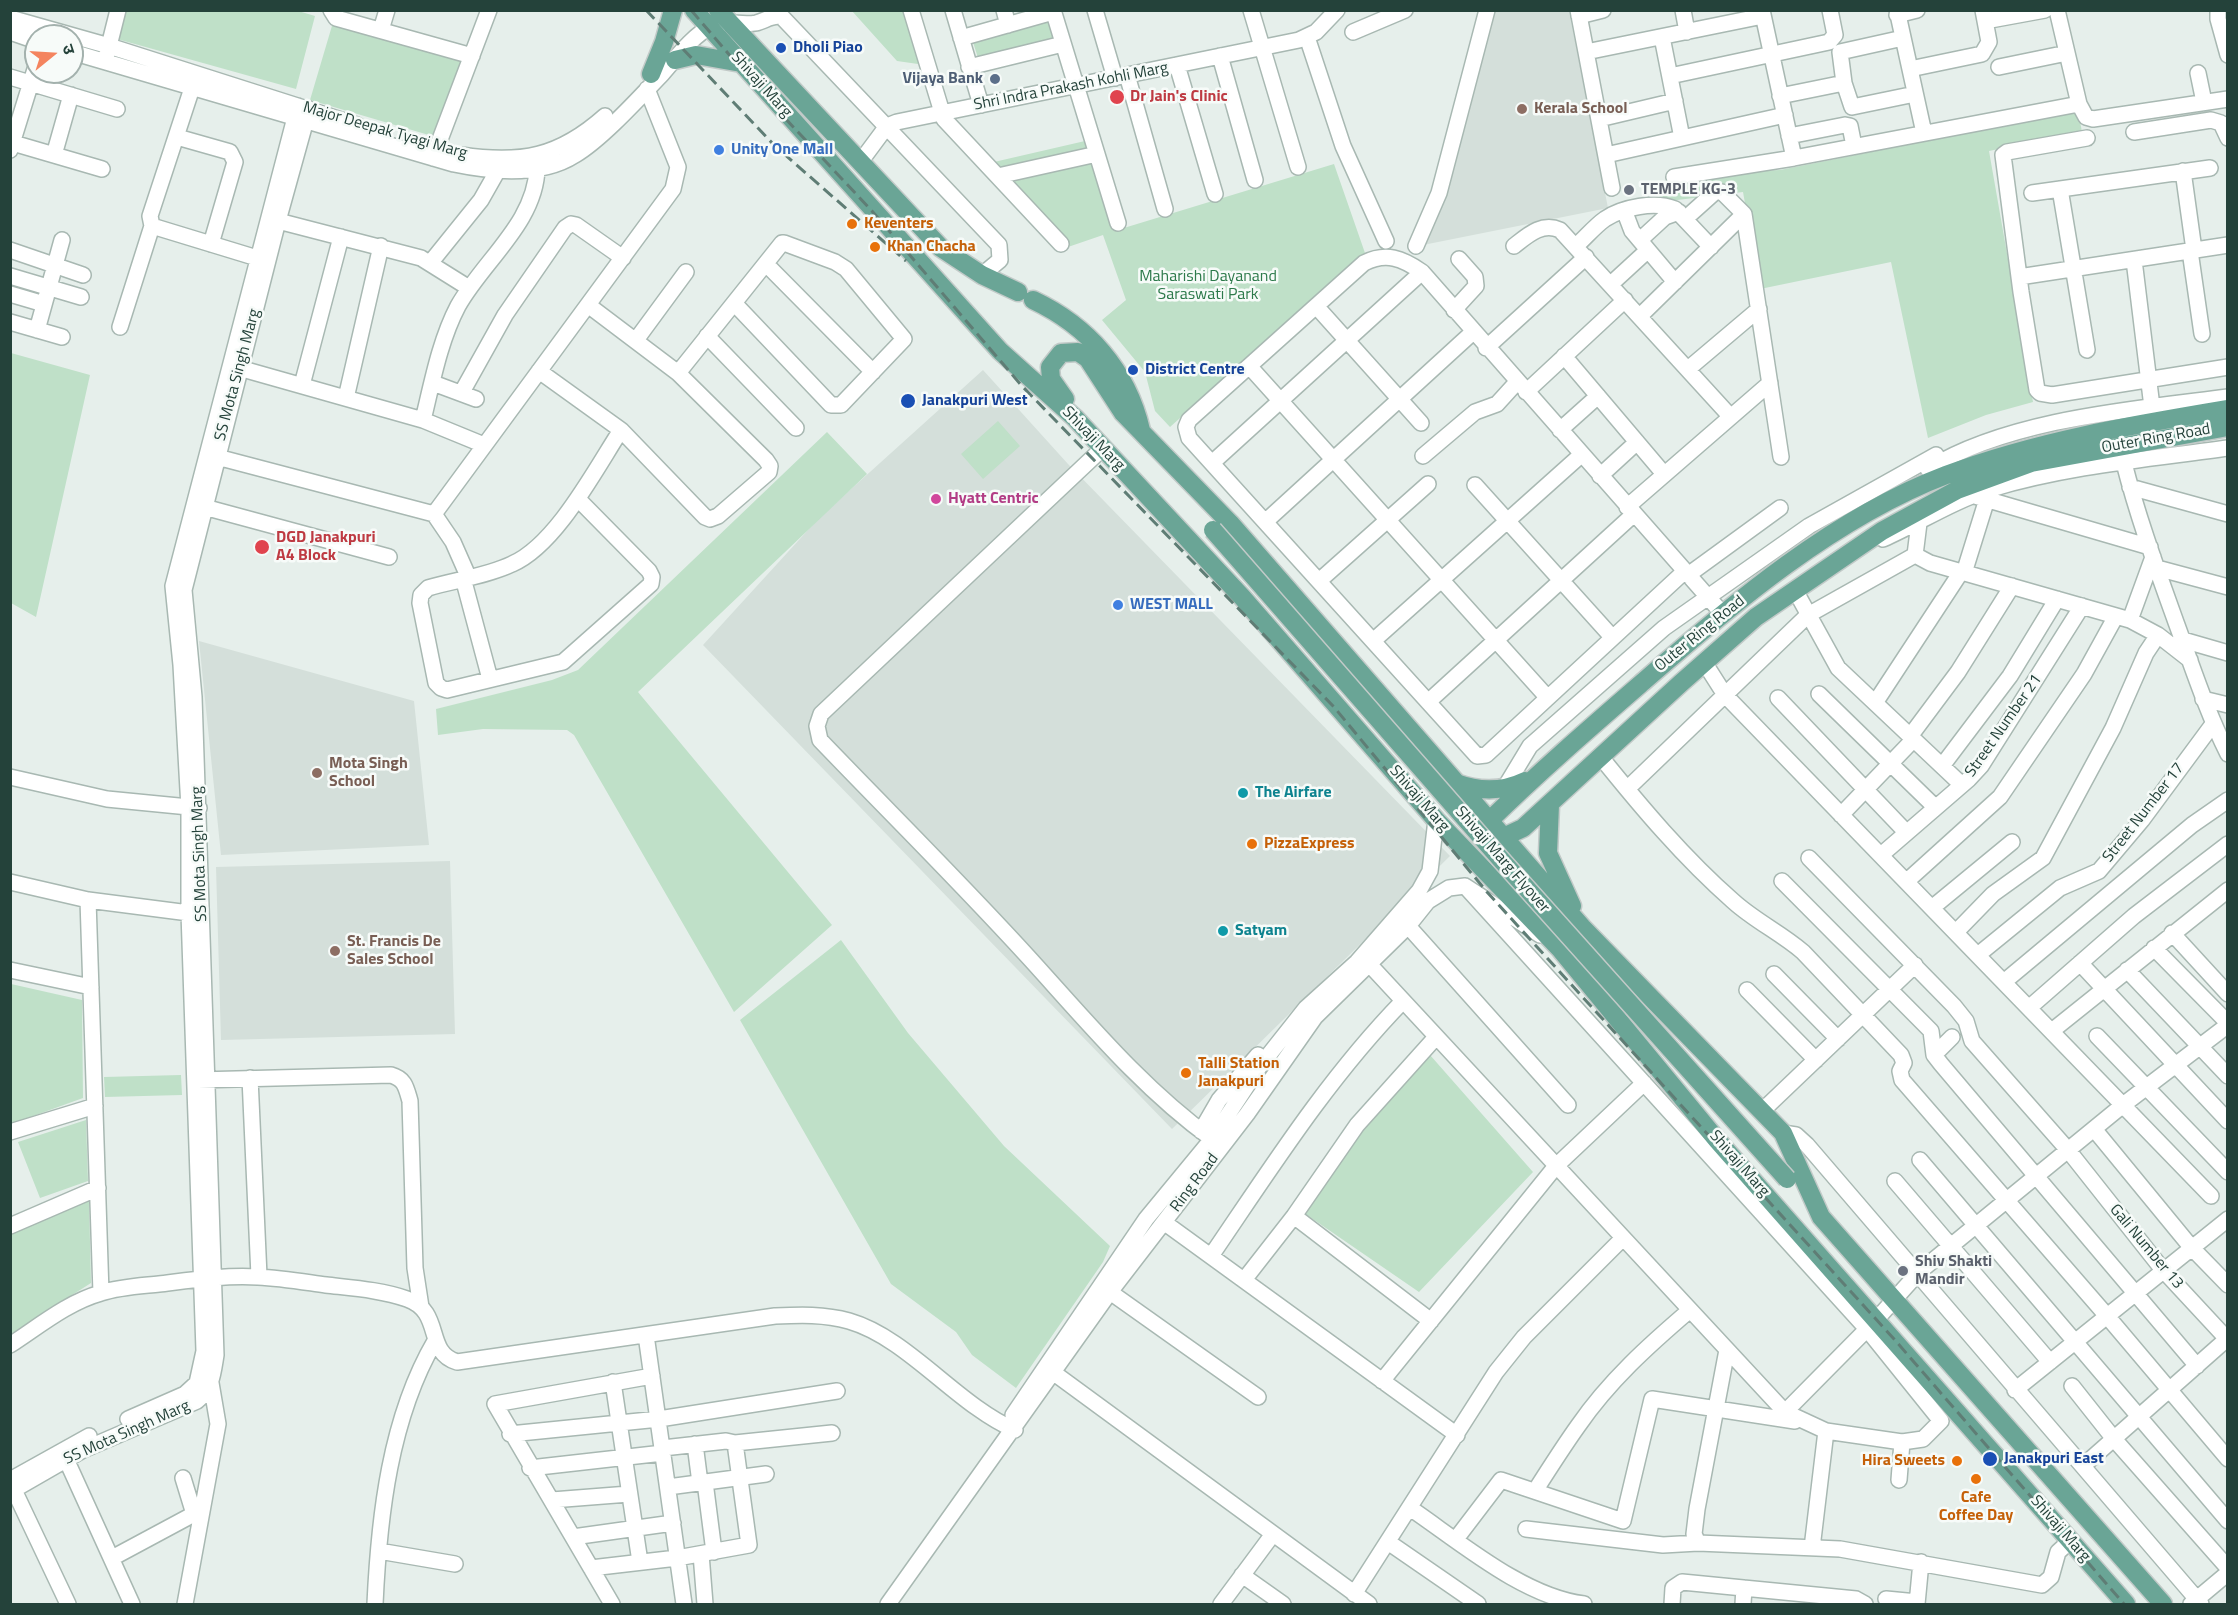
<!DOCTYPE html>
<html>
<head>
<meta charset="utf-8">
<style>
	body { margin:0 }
	#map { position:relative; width:2238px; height:1615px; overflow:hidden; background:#e6efeb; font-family:"Titillium Web","Noto Sans Devanagari",sans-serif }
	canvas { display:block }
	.frame { position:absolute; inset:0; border:12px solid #24423a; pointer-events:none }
	.north { position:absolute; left:24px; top:24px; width:60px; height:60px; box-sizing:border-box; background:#f7fbf9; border:2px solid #a3b1ad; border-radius:50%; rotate:72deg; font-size:16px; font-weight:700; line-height:24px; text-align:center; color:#24423a }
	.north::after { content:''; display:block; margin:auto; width:21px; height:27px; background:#f4845f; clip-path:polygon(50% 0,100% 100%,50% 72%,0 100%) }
</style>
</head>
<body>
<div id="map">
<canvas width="2238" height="1615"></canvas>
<div class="frame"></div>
<div class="north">उ</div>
</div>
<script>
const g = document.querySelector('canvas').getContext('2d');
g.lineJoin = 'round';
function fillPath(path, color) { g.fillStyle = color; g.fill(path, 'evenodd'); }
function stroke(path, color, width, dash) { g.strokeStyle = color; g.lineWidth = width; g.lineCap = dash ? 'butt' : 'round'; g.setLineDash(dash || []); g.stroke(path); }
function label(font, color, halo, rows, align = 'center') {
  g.font = font + ' "Titillium Web",sans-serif'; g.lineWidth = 5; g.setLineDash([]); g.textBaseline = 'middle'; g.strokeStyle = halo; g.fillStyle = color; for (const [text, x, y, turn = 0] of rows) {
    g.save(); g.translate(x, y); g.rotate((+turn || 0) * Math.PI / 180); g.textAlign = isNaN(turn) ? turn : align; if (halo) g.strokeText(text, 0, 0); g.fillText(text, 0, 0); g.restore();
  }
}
fillPath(new Path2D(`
	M1480,11H1569L1608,208L1423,245Z
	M983,370L1068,464L1450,856L1172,1129L703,645L819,518Z
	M199,641L414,701L429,845L221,855Z
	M450,861L455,1034L221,1040L216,867Z`), '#d4dfda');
fillPath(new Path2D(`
	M295,10L315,16L296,89L117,39L124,11Z
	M852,11H911L925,65L897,61Z
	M1048,17L1056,44L979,61L972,39Z
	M334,19L462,56L439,138L310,100Z
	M2078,111L2082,132L1989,151L2033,402L1986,415L1928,438L1891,262L1760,289L1743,192L1661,202L1658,188L1724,172L1780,170Z
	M1085,141L1114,231L1334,164L1365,253L1170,427L1155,411L1145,372L1102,320L1126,300L1103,235L1068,247L994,162Z
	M11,353L90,375L36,617L11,603Z
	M998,421L1020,446L983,479L961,454Z
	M827,432L867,474L638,692L832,925L734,1012L574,735L567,730L483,729L438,735L436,709L552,680L578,670Z
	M841,940L908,1033L1004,1146L1110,1246L1103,1262L1016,1388L972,1355L956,1332L891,1284L740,1020Z
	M11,984L82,1000L83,1098L11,1124Z
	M1430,1055L1533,1172L1419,1292L1304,1213L1361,1133Z
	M181,1075L182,1095L105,1097L104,1077Z
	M86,1120L88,1181L40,1198L18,1142Z
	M89,1201L91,1283L11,1334V1234Z`), '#bfe0c8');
const minor = new Path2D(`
	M331,10L336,18L472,56
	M911,10L944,119L1061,244
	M953,10L981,105
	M1004,10L1008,25
	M1053,10L1118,223
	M1095,10L1115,78
	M1251,10L1298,167
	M1578,10L1612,188
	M1683,10L1687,32
	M1762,10L1794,158
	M1897,10L1924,133
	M2057,10L2079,104L2086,117L2093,119L2228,99
	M2218,10V19L2228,55
	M1897,15L1917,10
	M1579,16L1603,10
	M10,18L109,46L357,125
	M1985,21L2045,10
	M381,30L387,10
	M10,32L36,41
	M1353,32L1405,10
	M1307,37L1343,146L1386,241
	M1662,37L1682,138
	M961,38L1053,12
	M1903,38L1840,52L1844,83L1852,107L1915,94
	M72,52L454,164C492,172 541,177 575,155C602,139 640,97 662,74C676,58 693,35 712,26C728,19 740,26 756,23C765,21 773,14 782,17L999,245L1000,260L982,275
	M1586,52L1763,16
	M107,54L118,10
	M1220,56L1255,180
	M1177,65L1215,194
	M969,67L1063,44
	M1999,67L2067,53
	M1910,69L1982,54L1989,42L1983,10
	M2198,73L2204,102
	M1127,75L1165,209
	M1670,76L1829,42L1835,35L1830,10
	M10,77L117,109
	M1780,96L1844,83
	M1599,119L1675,101
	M2134,132L2211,120L2221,123L2228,138
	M1789,136L1845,125L1850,126L1854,146
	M177,137L230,152L235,162L211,244
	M2087,138L2007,152L2003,155L2021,292L2037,390L2040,393L2052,395L2228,367
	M13,143L102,169
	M10,150L36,66
	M54,155L71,95
	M461,155C521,164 559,157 605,116
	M1606,155L1785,115
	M433,158L489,10
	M861,161L887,126L897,122L1299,40L1316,32L1337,10
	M2183,171L2194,250
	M998,176L1097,154
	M1674,177L1794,158L2079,104
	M2060,189L2087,350
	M2032,193L2210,168
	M1624,210L1632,231L1675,282
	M1686,218L1715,192H1722L1744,214L1781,457
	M278,221L421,258L469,288
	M152,226L257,258
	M1640,240L1665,217L1679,212
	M1416,246L1439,193L1487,10
	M1514,246C1528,235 1542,222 1560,230L1730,416
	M1576,246C1586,237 1595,226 1605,219C1623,207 1655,201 1675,209L1711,247
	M10,250L83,275
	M2190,251L2202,334
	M2134,260L2152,407
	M431,262L481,200L498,170
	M766,264L873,372
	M10,276L81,297
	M2019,277L2228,245
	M1611,284L1648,250
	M10,294L44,304
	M1316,306L1421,423
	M1454,310L1476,286L1475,277L1459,259
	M1640,316L1744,214
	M10,322L62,337
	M120,327L152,226L150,216L192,88
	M37,330L62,240
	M707,336L796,428
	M636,340L686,272
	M1486,348L1586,257
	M1564,356L1664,474
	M232,366L423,420L484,445
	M1250,367L1547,697
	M1688,369L1759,309
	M539,371L621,430L705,517L710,519L718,516L769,472L770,466L766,460L678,373L588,305
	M678,373L782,243H784L835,262L846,269L904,339L841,405H831L734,303
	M433,383L476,399
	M302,385L341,237
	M462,392L505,315L565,228L571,224L576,225L623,258
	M1526,392L1625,300
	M346,398L381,246
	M423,420C432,383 440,340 458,306C483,261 536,222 537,168
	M1560,430L1598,396
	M1103,448L821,714L817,726L820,740C890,813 963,885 1031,960C1089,1024 1143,1089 1212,1139
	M1423,456L1475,412L1497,404L1517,382
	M217,457L434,514L453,542L468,576
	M1212,463L1422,272
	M2124,463C2138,518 2158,572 2177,625C2193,669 2207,712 2228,754
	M1928,469C2009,419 2135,409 2228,397
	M1600,476L1637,442
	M1475,485L1612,637
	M2130,487L2228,514
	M1975,496L2150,547
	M578,499L649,571L652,577L651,584L563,662L447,690L441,688L436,683L420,603L421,595L428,588C455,580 487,576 512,564C556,545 595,470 621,430
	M204,507L389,557
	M1627,507L1770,383
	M434,514L673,189L678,167L647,89
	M1265,522L1473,332
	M1919,523L1915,555L1930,563L2130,620L2158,635L2190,660
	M1883,539C1919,523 1953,501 1991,489C2067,466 2149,459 2228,448
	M2157,568L2228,587
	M1685,571L1486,755L1477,756L1189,438L1186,427L1189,420L1364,263C1386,252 1402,258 1422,272L1722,613
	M1964,573L1987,499
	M1688,575L1780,508
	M463,578L490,679
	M1319,581L1428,484
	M1795,590L1838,668L1962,785
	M2130,620L2153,557
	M2183,640L2228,653
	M1373,641L1581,455
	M1704,662L1725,695L2211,1196
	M1819,694L1935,807
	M1778,698L1906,832
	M2203,699L2228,705
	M1428,702L1634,514
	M1875,703L1961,572
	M1911,735L1958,672L2012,586
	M1600,756C1641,807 1684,858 1733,901C1755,921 1781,933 1803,952L1901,1055L1904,1063L1900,1071L1902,1080L2107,1316L2228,1459
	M1942,766L2010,676L2057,599
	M10,777L107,799L199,808
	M1504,789L1530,746L1664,628L1809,526L1936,455
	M1627,789L1808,615L1915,555
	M1841,815L1914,739
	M1881,855L1969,779L1981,766L2082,606
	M1809,858L1954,1006L1966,1021L1972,1041L2068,1150L2163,1270L2228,1340
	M1782,881L1931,1031L1934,1055L1941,1064L2197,1366
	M1907,881L2000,797L2084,674L2116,616
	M10,882L88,900L189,913
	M88,900L101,1293
	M1933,907L2012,842
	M1408,926L1568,1105
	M1957,931L1993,894L2043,858L2113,728L2146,653L2158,635
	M2172,933L2228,994
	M2154,948L2228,1023
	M1979,954L2060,888L2099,871L2142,820L2213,724
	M2080,963L2228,1121
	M1370,965L1785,1412L1826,1431L1902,1442L1923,1439L1941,1421L1867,1329L1465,886
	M10,970L91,987
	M2127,970L2228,1076
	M1774,974L1838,1039
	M2005,981L2192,825L2228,800
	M1747,990L1816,1060
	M2030,1007L2134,916L2228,844
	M2053,1030L2228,890
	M2097,1036L2228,1172
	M1934,1055L1952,1037
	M250,1078L259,1276
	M198,1080L391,1075C405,1079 406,1087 410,1101L415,1268L421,1307
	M1762,1111L1915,965
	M2094,1129L2191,1247L2228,1285
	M1201,1131L1219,1100L1258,1055
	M10,1132L95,1106
	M1783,1133L1796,1135L1807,1145L2201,1604
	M1920,1160L2228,1521
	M1895,1181L2050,1362
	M1294,1216L1431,1321
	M1165,1223L1457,1435
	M10,1226L98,1188
	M1211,1256C1271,1168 1328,1078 1403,1001
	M1244,1280L1294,1216L1357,1125L1436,1037
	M1110,1292L1258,1397
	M646,1335L684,1604
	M10,1345C38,1327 68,1302 101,1293C119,1287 140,1286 159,1284C192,1280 225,1275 258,1277C281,1278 304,1282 326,1285C352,1288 382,1290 407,1299C444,1312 424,1352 457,1362L775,1316C800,1315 824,1314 849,1321C908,1338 957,1405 1015,1430
	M1054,1373L1369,1604
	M1382,1381L1556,1166L1644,1083
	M613,1382L640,1562
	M2072,1386L2114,1439L2228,1568
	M2015,1390L2228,1219
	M1785,1412L1876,1320L1919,1272L2123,1105L2228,1025
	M1013,1415L1146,1219L1212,1139L1260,1066L1306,1008L1357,962L1419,891L1430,871L1436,820
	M128,1419L185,1394L197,1383L204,1351L189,913V808L181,665L173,586L298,106
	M510,1434L659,1419L837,1391
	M735,1443L832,1433
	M695,1444L700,1483
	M66,1459L132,1604
	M2084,1465L2228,1338
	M530,1468L663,1453
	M10,1480L89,1436
	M1899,1480L1902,1442
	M705,1482L714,1552
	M668,1487L766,1474
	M14,1490L68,1604
	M1535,1491C1549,1469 1563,1447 1578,1426C1609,1381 1649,1345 1690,1310
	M10,1492L83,1450L197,1401C212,1389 213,1373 216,1355L194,697L184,590L278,221L309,109
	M552,1500L629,1494
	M1410,1508C1460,1542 1524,1597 1584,1604
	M1526,1529L1663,1545L1698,1543L1840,1549L2042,1585L2051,1577L2058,1552L2070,1541
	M573,1537L673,1523
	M1456,1539L1501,1480L1623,1521L1652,1399L1795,1421
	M1388,1542L1478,1604
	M1698,1543L1694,1534L1697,1509L1727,1350
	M1812,1548L1826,1431
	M379,1551L455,1564
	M701,1554L705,1604
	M112,1558L194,1514L183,1478
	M591,1568L677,1558L749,1545L735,1443L726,1441L663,1448
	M1242,1575L1283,1604
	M1354,1594L1496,1372L1524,1337L1623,1238
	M1886,1599L1917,1602
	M185,1604L218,1424L211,1383
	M375,1604C379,1516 390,1418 435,1341
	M612,1604L495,1404L652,1376
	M888,1604L1110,1292L1247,1114L1315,1017L1408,926L1428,901L1449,888L1465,886L1540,935
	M1221,1604L1273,1534
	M1672,1604L1673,1588L1682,1582L1856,1599L1865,1604
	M1743,1604L1744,1588
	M1917,1604L1921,1562
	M2191,1604L2228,1573`);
const major = new Path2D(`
	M694,10L1000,351L1075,418L1242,597L1436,820L1560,949L1717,1140L2126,1604
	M718,10L941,248L982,275L1018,292
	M675,60L696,55L741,63
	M651,74L664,42L673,10
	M1033,300C1088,326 1127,370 1141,430
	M1065,399L1051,379L1050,367L1061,353L1078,352L1088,359L1123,413L1230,523L1582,927L1783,1133L1821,1217L2163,1604
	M1456,783C1480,792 1502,792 1525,781
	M1550,805L1548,853L1572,906
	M1489,821C1539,772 1591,727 1644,681C1732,604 1835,517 1946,475C2036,441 2132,425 2228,409
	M1495,841L1523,828L1681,683L1756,617L1882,531L1957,490L2031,463L2228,427`);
stroke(minor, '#a8b8b2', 18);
stroke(major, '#c2cac8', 21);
stroke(minor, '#fff', 15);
stroke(major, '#6aa596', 18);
stroke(new Path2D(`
	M646,10L775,146L906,261
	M691,10L768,100L872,211L1021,385L1334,707L1487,892L1894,1339L2124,1604`), '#5f7d75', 3, [12, 6]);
const majorBridge = new Path2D(`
	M1213,530L1504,863L1787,1179`);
stroke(majorBridge, '#c2cac8', 21, []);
stroke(majorBridge, '#6aa596', 18);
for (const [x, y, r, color] of [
	[781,48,6,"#1a4fb4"],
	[995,79,6,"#5c6f8a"],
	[1117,97,8,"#e0444e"],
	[1522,109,6,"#8d6e63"],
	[719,150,6,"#3f7fe0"],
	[1629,190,6,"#6b7280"],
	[852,224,6,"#e8710a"],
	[875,247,6,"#e8710a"],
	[1133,370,6,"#1a4fb4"],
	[908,401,8,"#1a4fb4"],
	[936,499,6,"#d1479c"],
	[262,547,8,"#e0444e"],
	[1118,605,6,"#3f7fe0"],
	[317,773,6,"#8d6e63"],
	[1243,793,6,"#0f9aa8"],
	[1252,844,6,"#e8710a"],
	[1223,931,6,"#0f9aa8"],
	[335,951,6,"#8d6e63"],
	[1186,1073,6,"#e8710a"],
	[1903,1271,6,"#6b7280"],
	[1990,1459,8,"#1a4fb4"],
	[1957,1461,6,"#e8710a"],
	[1976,1479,6,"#e8710a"]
]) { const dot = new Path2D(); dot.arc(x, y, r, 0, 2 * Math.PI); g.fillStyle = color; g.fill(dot); stroke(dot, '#f7fbf9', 2); }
label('bold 16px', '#164399', '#f7fbf9', [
	["Dholi Piao",793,48],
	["District Centre",1145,370],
	["Janakpuri West",922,401],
	["Janakpuri East",2004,1459]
], 'left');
label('bold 16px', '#4e5e75', '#f7fbf9', [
	["Vijaya Bank",983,79]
], 'right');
label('16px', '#24423a', '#f7fbf9', [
	["Shivaji Marg",761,85,48],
	["Shri Indra Prakash Kohli Marg",1071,87,-11],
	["Major Deepak Tyagi Marg",385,131,16],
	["SS Mota Singh Marg",238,375,-75],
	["Shivaji Marg",1093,439,46],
	["Outer Ring Road",2156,439,-10],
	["Outer Ring Road",1700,634,-39],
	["Street Number 21",2004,726,-55],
	["Shivaji Marg",1419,799,49],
	["Street Number 17",2144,813,-52],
	["SS Mota Singh Marg",200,854,-92],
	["Shivaji Marg Flyover",1502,860,49],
	["Shivaji Marg",1739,1164,49],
	["Ring Road",1195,1183,-53],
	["Gali Number 13",2146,1247,50],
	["SS Mota Singh Marg",127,1433,-24],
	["Shivaji Marg",2060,1529,49]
]);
label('bold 16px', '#be3a42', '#f7fbf9', [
	["Dr Jain's Clinic",1130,97],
	["DGD Janakpuri",276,538],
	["A4 Block",276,556]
], 'left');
label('bold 16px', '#785e54', '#f7fbf9', [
	["Kerala School",1534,109],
	["Mota Singh",329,764],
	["School",329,782],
	["St. Francis De",347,942],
	["Sales School",347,960]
], 'left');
label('bold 16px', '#366cbe', '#f7fbf9', [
	["Unity One Mall",731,150],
	["WEST MALL",1130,605]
], 'left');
label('bold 16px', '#5b616d', '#f7fbf9', [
	["TEMPLE KG-3",1641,190],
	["Shiv Shakti",1915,1262],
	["Mandir",1915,1280]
], 'left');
label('bold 16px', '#c56008', '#f7fbf9', [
	["Keventers",864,224],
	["Khan Chacha",887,247],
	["PizzaExpress",1264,844],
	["Talli Station",1198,1064],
	["Janakpuri",1198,1082],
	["Hira Sweets",1945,1461,"right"],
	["Cafe",1976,1498,"center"],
	["Coffee Day",1976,1516,"center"]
], 'left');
label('16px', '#2d7a4b', '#f7fbf9', [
	["Maharishi Dayanand",1208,277],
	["Saraswati Park",1208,295]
]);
label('bold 16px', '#b23c85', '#f7fbf9', [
	["Hyatt Centric",948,499]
], 'left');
label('bold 16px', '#0d838f', '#f7fbf9', [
	["The Airfare",1255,793],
	["Satyam",1235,931]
], 'left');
</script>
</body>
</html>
